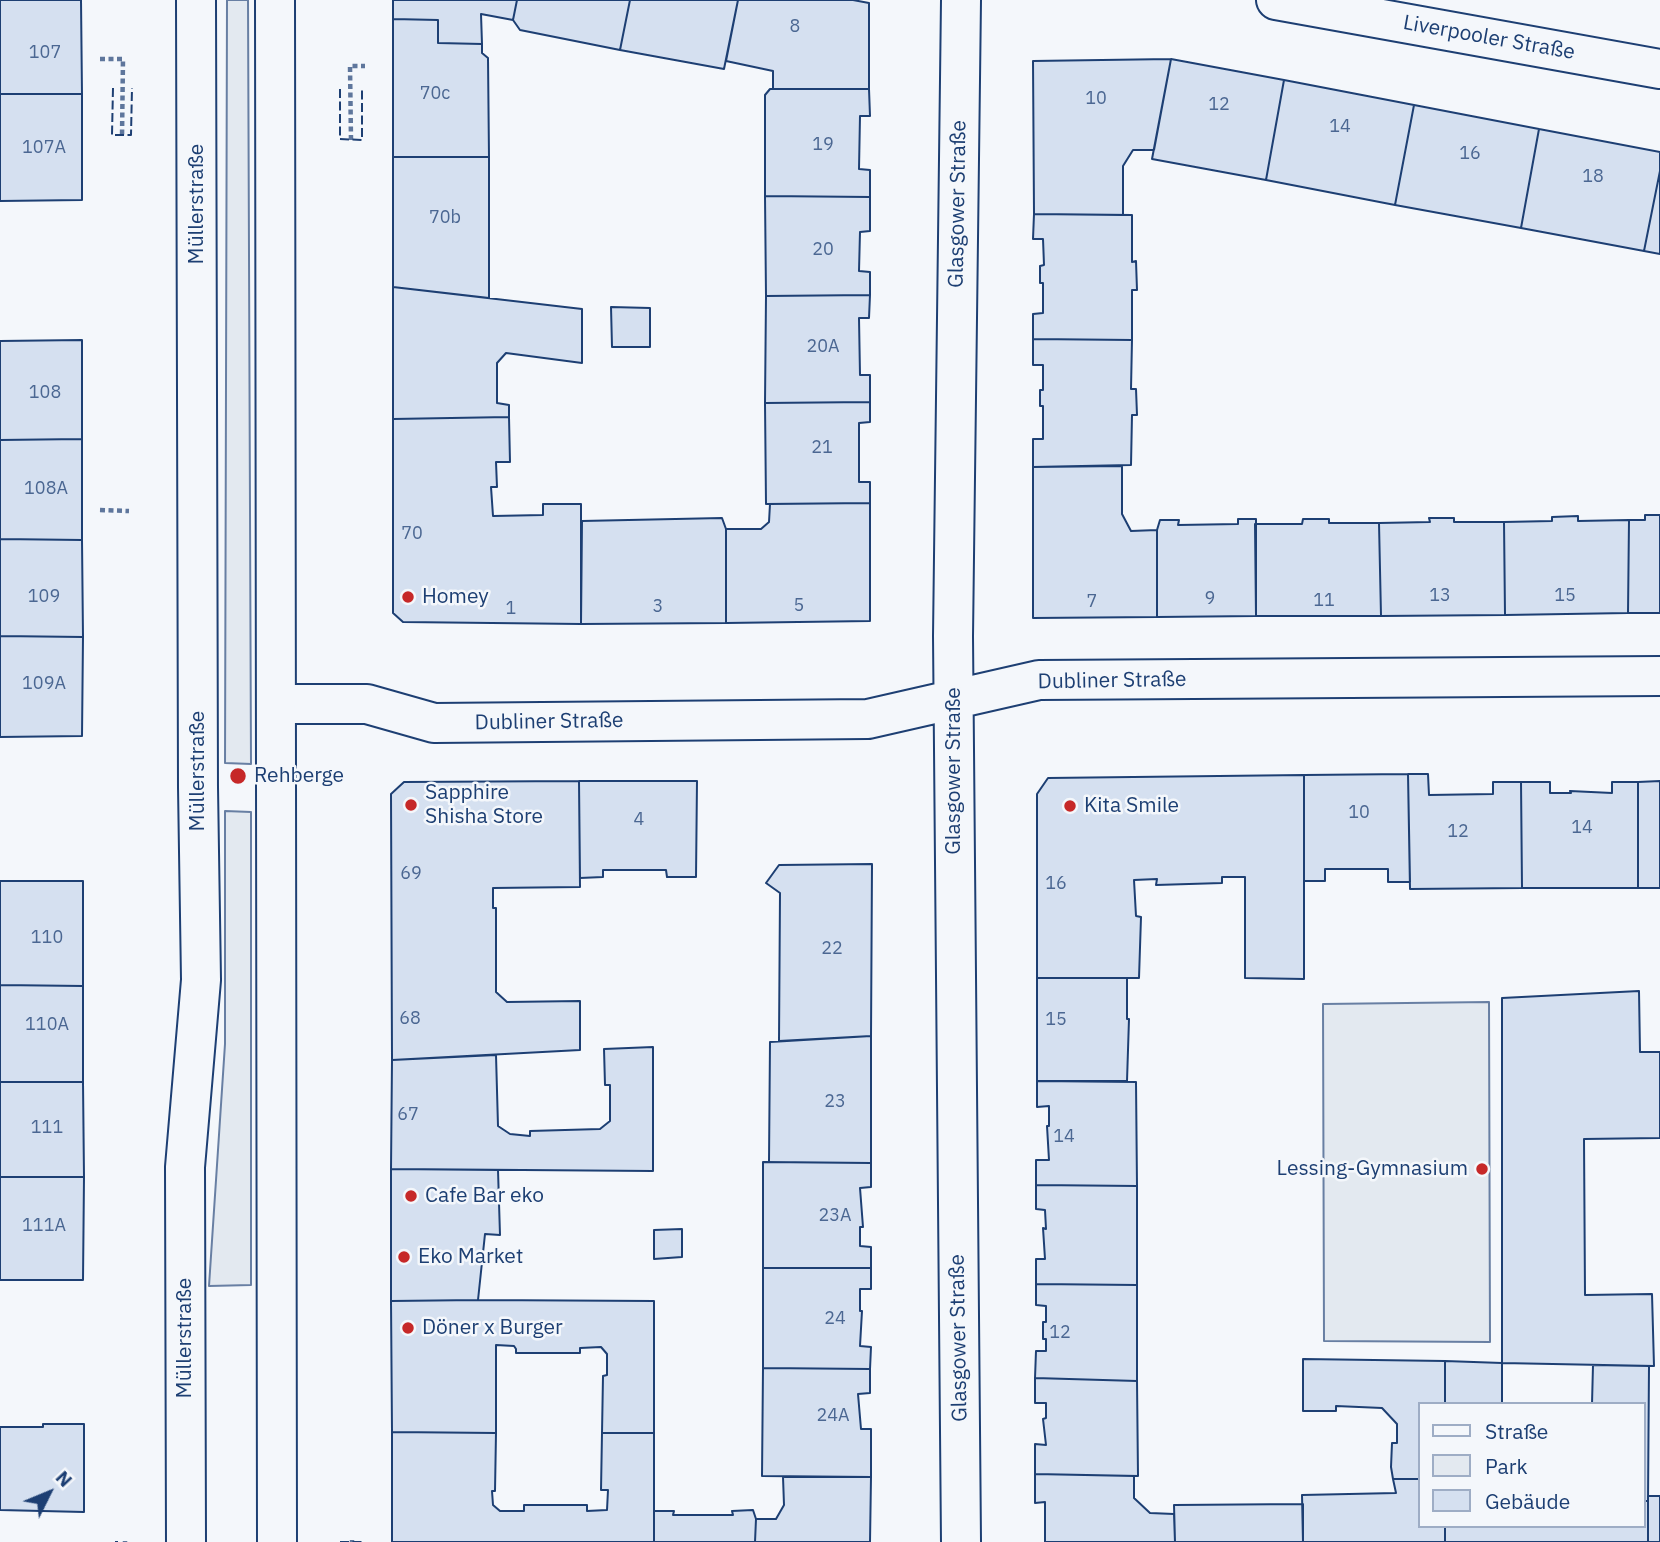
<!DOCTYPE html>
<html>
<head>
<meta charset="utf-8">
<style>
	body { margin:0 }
	#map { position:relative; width:1660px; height:1542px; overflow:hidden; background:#f4f7fb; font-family:"IBM Plex Sans",sans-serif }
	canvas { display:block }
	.legend { position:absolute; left:1418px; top:1402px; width:228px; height:126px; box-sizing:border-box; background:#f4f7fb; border:2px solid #9eadc5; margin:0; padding:9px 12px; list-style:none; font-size:21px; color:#1d3f73 }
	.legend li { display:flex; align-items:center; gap:14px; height:35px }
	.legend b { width:35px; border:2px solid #9eadc5 }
	.north { position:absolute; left:14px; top:1458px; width:70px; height:70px; -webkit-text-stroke:5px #f4f7fb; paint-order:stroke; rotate:47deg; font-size:19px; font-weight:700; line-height:28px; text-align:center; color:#1d3f73 }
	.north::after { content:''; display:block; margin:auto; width:24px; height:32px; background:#1d3f73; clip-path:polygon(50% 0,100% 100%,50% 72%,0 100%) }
</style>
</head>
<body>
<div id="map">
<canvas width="1660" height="1542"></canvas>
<ul class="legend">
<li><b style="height:9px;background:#f4f7fb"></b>Straße</li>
<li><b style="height:19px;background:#e3e9f0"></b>Park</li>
<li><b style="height:19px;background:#d5e0f0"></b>Gebäude</li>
</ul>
<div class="north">N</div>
</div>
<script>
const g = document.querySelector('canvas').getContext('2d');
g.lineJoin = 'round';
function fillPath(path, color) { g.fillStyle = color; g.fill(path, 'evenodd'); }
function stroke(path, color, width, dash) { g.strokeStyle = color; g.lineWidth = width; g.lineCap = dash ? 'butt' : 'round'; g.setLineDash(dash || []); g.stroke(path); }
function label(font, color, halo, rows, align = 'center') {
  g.font = font + ' "IBM Plex Sans",sans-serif'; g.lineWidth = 5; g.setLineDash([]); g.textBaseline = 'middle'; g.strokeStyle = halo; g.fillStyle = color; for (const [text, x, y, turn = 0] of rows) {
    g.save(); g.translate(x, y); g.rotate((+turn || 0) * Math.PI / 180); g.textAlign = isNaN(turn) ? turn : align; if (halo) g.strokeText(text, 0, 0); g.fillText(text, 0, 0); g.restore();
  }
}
const green = new Path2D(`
	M227,0H248L251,764L225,763Z
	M225,811L251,812V1285L209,1286L225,1044Z
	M1489,1002L1490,1342L1324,1341L1323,1004Z`);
fillPath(green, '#e3e9f0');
stroke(green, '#687fa3', 2);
const building = new Path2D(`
	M0,0H81L82,94H0Z
	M393,0H517L513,20L481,14L482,44L438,43V20L393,19Z
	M517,0H630L620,50L520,30L513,20Z
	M630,0H738L724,69L620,50Z
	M738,0H853L869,3V89H773V71L726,61Z
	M393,19L438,20V43L482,44V53L488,58L489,157H393Z
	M1171,59L1154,150H1133L1123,166V215L1034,214L1033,61Z
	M1171,59L1284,80L1266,180L1152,159Z
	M1284,80L1414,105L1395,205L1266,180Z
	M770,89H869L870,116H860L859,169L870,170V197L765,196V95Z
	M0,94H82V200L0,201Z
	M1414,105L1539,129L1521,228L1395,205Z
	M1539,129L1660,152V171L1644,251L1521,228Z
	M393,157H489V298L393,287Z
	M1660,171V254L1644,251Z
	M765,196L870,197V231L860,232L859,271L870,272V295L766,296Z
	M1034,214L1132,215V262L1136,261L1137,290H1132V340L1033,339V314L1043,313V283H1040V266L1044,265L1043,239H1033Z
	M393,287L582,309V363L506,353L497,363V403L509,405V417L393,419Z
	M870,295L869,318H859L860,375H870V402L765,403L766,296Z
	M611,307L650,308V347H612Z
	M1033,339L1132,340L1131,389H1136L1137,415H1132L1131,465L1033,467V439H1043V406H1040V390H1043V365H1033Z
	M82,340V439L0,440V341Z
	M870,402V422L859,423V482H870V503L766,504L765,403Z
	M509,417L510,462H496L497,487H491L493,516L543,515V504H581V624L403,622L393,613V419Z
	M82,439V540L0,539V440Z
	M1122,466V514L1131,531L1157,530V617L1033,618V467Z
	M870,503V621L726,623V529H761L769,522L770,504Z
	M1645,515H1660V613H1628L1629,520H1645Z
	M1578,516V521L1629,520L1628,613L1505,615L1504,522L1552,521V517Z
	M722,518L726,529V623L581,624L582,521Z
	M1429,518H1454V522H1504L1505,615L1381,616L1379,523L1430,522Z
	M1238,519H1256V616L1157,617V530L1160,520H1179L1178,525L1238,524Z
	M1303,519H1329V523H1379L1381,616H1256L1255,524H1302Z
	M0,539L82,540L83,637L0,636Z
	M0,636L83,637L82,736L0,737Z
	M1408,774L1410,882H1388V869H1325V881H1304V775Z
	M1408,774H1428L1429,795L1493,794V782H1521L1522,888L1410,889Z
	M1304,775V979L1245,978V877H1222V883L1156,885L1157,879L1134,880L1136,916L1141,917L1139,978H1037V794L1048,778Z
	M579,781L580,887L493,888V908H496V992L507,1002L580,1001V1050L392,1060L391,794L404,782Z
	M579,781H697L696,877H667L666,870H603V877L580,878Z
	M1660,781V888H1638V782Z
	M1521,782H1550V793H1571L1570,791L1612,793V782H1638V888H1522Z
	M872,864L871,1036L779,1041L780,893L766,883L779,865Z
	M0,881H83V986L0,985Z
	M1037,978H1127V1019H1129L1127,1081H1037Z
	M0,985L83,986V1082H0Z
	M1639,991L1640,1052H1660V1138L1584,1139L1585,1295L1652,1294L1654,1366L1502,1363V998Z
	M871,1036V1163L769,1162L770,1042Z
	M653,1047V1171L391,1169L392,1060L496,1055L498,1126L510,1134L530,1136V1131L600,1129L610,1121V1085H605L604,1049Z
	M1037,1081L1136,1082L1137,1186L1036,1185V1160H1049L1047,1126H1049V1106L1037,1107Z
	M0,1082H83L84,1177H0Z
	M763,1162L871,1163V1187L860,1188L863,1227H860V1246L871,1247V1268H763Z
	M391,1169L498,1170L500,1235L485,1234L478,1300L391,1301Z
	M0,1177H84L83,1280H0Z
	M1036,1185L1137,1186V1285L1036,1284V1259H1045L1043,1228L1046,1229L1045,1210L1036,1209Z
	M682,1229V1257L654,1259V1230Z
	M763,1268H871V1289H860V1311H862L860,1346L871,1347L870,1369L763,1368Z
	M1036,1284L1137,1285V1381L1035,1378L1036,1351H1046V1339H1043V1322H1046V1306L1036,1305Z
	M478,1300L654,1301V1433H602L603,1376L607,1375V1354L601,1347L580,1348V1353H516V1349L514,1346L496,1345V1433L392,1432L391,1301Z
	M1303,1359L1445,1361V1404H1420V1479H1393L1391,1467L1392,1443H1397V1424L1382,1408L1336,1406V1411H1303Z
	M1445,1361L1502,1363V1404H1445Z
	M1593,1365L1649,1366L1648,1501H1644V1404H1592Z
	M763,1368L870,1369V1393L858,1394L861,1429H871V1477L762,1476Z
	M1035,1378L1137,1381L1138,1476L1035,1474V1444L1046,1445L1043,1419L1046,1418V1403H1035Z
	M43,1424H84V1512L0,1510V1427H43Z
	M392,1432L496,1433L495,1491H492L493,1505L500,1511H524V1505H587V1511L607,1510L608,1490H601L602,1433H654V1542H392Z
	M1035,1474L1134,1476V1498L1150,1513L1174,1514L1175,1542H1045V1502L1035,1503Z
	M783,1477H871L870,1542H755L756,1519H776L784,1505Z
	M1393,1479H1420V1526H1445V1542H1303L1302,1495L1396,1493Z
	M1648,1496H1660V1542H1648Z
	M1644,1501H1648V1542H1445V1526H1644Z
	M1303,1504V1542H1175L1174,1505Z
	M753,1510L756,1519L755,1542H654V1511H674L673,1515H733L732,1511Z`);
fillPath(building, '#d5e0f0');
stroke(building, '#1d3f73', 2);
const street = new Path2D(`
	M961,0L953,636L961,1542
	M1276,0L1660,69
	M276,704H367L434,723L868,719L1039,680L1660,676`);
const primary = new Path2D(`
	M275,0L277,1542
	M186,1542L185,1167L201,980L198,787L196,0`);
stroke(street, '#1d3f73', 42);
stroke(primary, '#1d3f73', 42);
stroke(new Path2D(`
	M100,59H123L122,137
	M351,140L350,66H365
	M100,510L129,511
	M352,1540V1542
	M125,1542V1541`), '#5e769c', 4.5, [5, 3.5]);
stroke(street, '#f4f7fb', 38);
stroke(primary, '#f4f7fb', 38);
stroke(new Path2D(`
	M113,88L112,135H131L132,88
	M340,89V139L362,140V89
	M115,1542H118
	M340,1542H362`), '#1d3f73', 2, [9, 3.5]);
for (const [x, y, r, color] of [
	[408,597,7,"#c62828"],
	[238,776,9,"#c62828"],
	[411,805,7,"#c62828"],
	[1070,806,7,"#c62828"],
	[1482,1169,7,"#c62828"],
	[411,1196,7,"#c62828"],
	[404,1257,7,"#c62828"],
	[408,1328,7,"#c62828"]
]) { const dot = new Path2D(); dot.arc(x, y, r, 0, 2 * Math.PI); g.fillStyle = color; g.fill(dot); stroke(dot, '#f4f7fb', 2.5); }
label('18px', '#4b6792', null, [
	["8",795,27],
	["107",45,53],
	["70c",435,94],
	["10",1096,99],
	["12",1219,105],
	["14",1340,127],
	["19",823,145],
	["107A",44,148],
	["16",1470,154],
	["18",1593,177],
	["70b",445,218],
	["20",823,250],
	["20A",823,347],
	["108",45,393],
	["21",822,448],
	["108A",46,489],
	["70",412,534],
	["13",1440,596],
	["15",1565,596],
	["109",44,597],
	["9",1210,599],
	["11",1324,601],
	["7",1092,602],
	["5",799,606],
	["3",658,607],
	["1",511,609],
	["109A",44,684],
	["10",1359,813],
	["4",639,820],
	["14",1582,828],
	["12",1458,832],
	["69",411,874],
	["16",1056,884],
	["110",47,938],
	["22",832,949],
	["68",410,1019],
	["15",1056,1020],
	["110A",47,1025],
	["23",835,1102],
	["67",408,1115],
	["111",47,1128],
	["14",1064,1137],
	["23A",835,1216],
	["111A",44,1226],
	["24",835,1319],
	["12",1060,1333],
	["24A",833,1416]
]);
label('21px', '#1d3f73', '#f4f7fb', [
	["Liverpooler Straße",1489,38,10],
	["Müllerstraße",197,204,-90],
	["Glasgower Straße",958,204,-89],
	["Dubliner Straße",1112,681,-1],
	["Dubliner Straße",549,722,-1],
	["Müllerstraße",198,771,-90],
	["Glasgower Straße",954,771,-90],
	["Müllerstraße",185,1338,-90],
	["Glasgower Straße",959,1338,-91]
]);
label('21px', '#1d3f73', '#f4f7fb', [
	["Homey",422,597],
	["Rehberge",254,776],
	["Sapphire",425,793],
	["Shisha Store",425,817],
	["Kita Smile",1084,806],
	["Lessing-Gymnasium",1468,1169,"right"],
	["Cafe Bar eko",425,1196],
	["Eko Market",418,1257],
	["Döner x Burger",422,1328]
], 'left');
</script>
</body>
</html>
